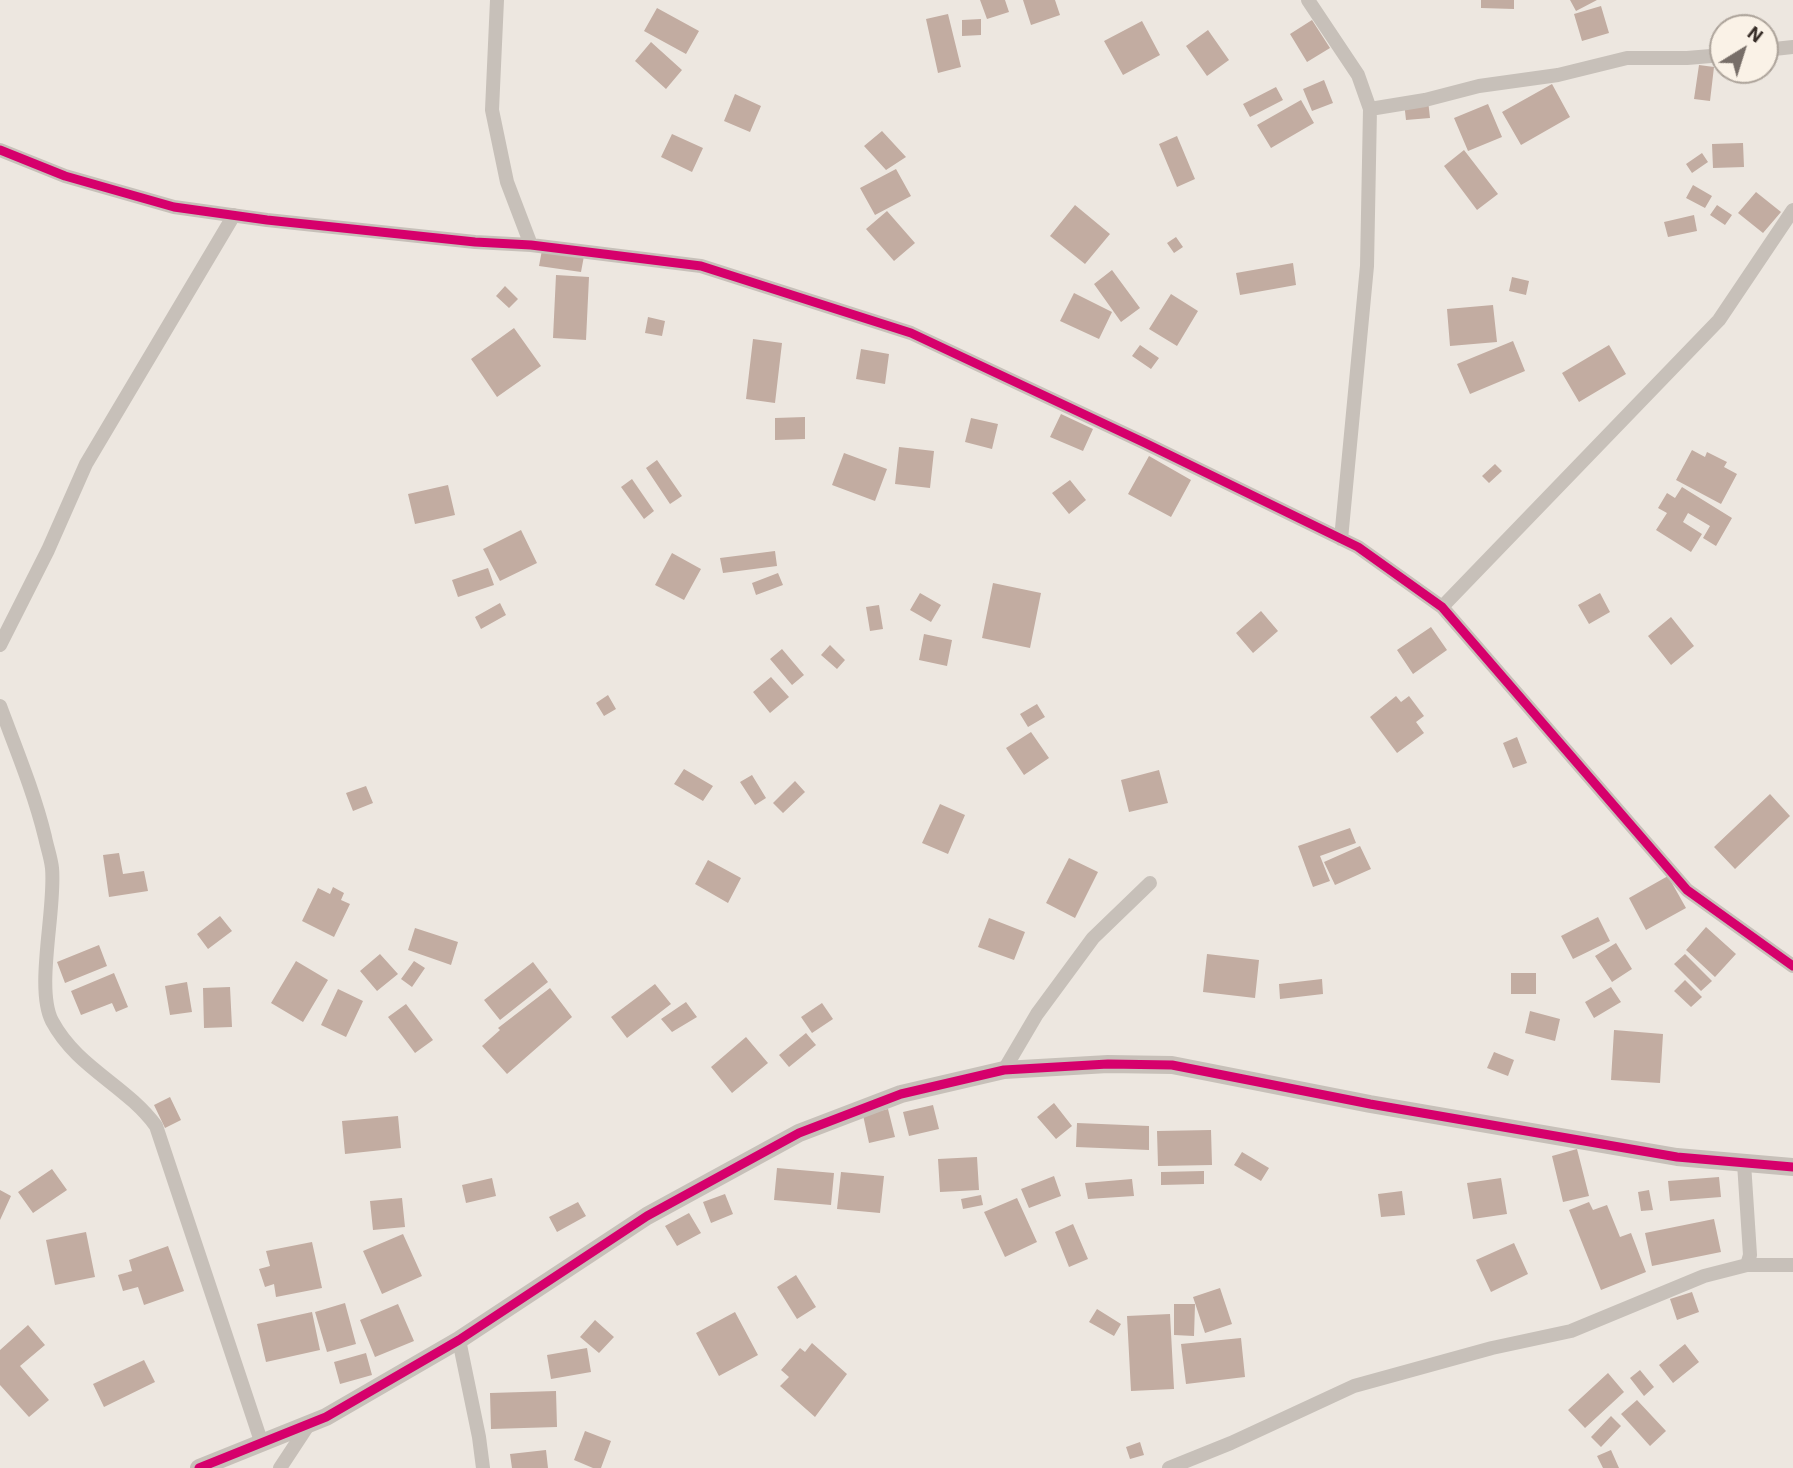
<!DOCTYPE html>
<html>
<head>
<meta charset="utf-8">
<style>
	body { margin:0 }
	#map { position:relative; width:1793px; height:1468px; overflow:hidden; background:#ede7e0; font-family:"IBM Plex Sans",sans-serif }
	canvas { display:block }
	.north { position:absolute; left:1709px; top:14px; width:70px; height:70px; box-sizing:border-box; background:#faf2e7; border:2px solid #aca39a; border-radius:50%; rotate:38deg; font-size:19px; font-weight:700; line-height:28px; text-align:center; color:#372d27 }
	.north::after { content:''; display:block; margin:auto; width:24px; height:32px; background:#776e68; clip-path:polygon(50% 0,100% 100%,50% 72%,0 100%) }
</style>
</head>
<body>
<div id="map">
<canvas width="1793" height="1468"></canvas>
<div class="north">N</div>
</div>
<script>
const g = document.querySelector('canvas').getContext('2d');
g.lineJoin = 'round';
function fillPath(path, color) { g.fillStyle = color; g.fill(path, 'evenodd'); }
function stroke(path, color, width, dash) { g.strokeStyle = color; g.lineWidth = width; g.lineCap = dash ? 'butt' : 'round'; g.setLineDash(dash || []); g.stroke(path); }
fillPath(new Path2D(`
	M980,0H1005L1009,12L987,19Z
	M1023,0H1055L1060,15L1031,25Z
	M1481,0H1514V9L1481,8Z
	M1570,0H1597L1576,11Z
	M1601,6L1609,33L1582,41L1574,14Z
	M657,8L699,31L686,54L644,31Z
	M948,14L961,67L938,73L926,19Z
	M981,19V35L962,36V20Z
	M1312,20L1330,48L1307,62L1290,34Z
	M1142,21L1160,55L1123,75L1104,41Z
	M1208,30L1229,60L1207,76L1186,46Z
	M651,42L682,70L666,89L635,61Z
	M1699,65L1714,67L1710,101L1694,99Z
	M1324,80L1333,103L1312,111L1303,89Z
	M1552,84L1570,117L1521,145L1502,112Z
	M1276,87L1283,100L1250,117L1243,104Z
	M735,94L761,106L750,132L724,121Z
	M1301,100L1314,123L1271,148L1257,125Z
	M1428,100L1430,118L1406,120L1404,102Z
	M1488,104L1502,137L1468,151L1454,118Z
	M882,131L906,157L886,170L864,146Z
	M672,134L703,148L692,172L661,157Z
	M1177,136L1195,179L1177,187L1159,144Z
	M1743,143L1744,167L1713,168L1712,144Z
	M1464,150L1498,194L1477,210L1444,166Z
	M1702,153L1708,162L1692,173L1686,164Z
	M896,169L911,196L875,215L860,188Z
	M1693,185L1712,196L1705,208L1686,198Z
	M1756,192L1781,212L1763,233L1738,213Z
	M1075,205L1110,234L1085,264L1050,236Z
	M1717,205L1732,215L1725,225L1710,215Z
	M887,211L915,243L894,261L866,229Z
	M1694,215L1697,231L1668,237L1664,222Z
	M1176,237L1183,247L1174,253L1167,243Z
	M542,250L584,256L581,272L539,266Z
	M1293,263L1296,285L1240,295L1236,273Z
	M1112,270L1140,308L1121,322L1094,284Z
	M556,275L589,277L586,340L553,338Z
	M1512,277L1529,281L1526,295L1509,291Z
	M505,286L518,299L509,308L496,296Z
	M1074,293L1112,312L1099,339L1060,321Z
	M1171,294L1198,311L1177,346L1149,329Z
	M1493,305L1497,342L1450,346L1447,309Z
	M648,317L665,321L662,336L645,333Z
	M514,328L541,366L497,397L471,359Z
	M753,339L782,343L775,403L746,399Z
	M1513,341L1525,371L1470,394L1457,364Z
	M1140,345L1159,358L1151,369L1132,356Z
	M1609,345L1626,374L1579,402L1562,373Z
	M861,349L889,354L885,384L856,379Z
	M1061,414L1093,429L1083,451L1050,437Z
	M805,417V439L775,440V418Z
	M971,418L998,424L992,449L965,442Z
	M899,447L934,451L930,488L895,484Z
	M1692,450L1705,457L1707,452L1727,462L1724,467L1737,474L1721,504L1676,480Z
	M844,453L887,469L875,501L832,485Z
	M1149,456L1191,480L1171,517L1128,494Z
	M657,460L682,496L670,504L646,468Z
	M1495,464L1502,471L1489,483L1482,476Z
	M632,479L654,511L644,519L621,487Z
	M1070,480L1086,500L1069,514L1052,493Z
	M448,485L455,515L415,524L408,494Z
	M1682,487L1732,518L1716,546L1703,538L1710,526L1688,513L1683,522L1702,534L1691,552L1656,530L1667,513L1658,508L1667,493L1675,498Z
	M521,530L537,563L500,581L483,549Z
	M775,551L777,566L723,573L720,558Z
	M672,553L701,569L684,600L655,585Z
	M488,568L494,585L458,597L452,580Z
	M778,573L783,585L756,595L752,583Z
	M993,583L1041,593L1030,648L982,638Z
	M920,593L941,605L931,622L910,610Z
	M1600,593L1610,612L1589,624L1578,605Z
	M500,603L506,615L481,629L475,617Z
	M879,605L883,629L870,631L866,607Z
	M1261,611L1278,631L1253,653L1236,633Z
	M1671,617L1694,646L1671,665L1648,636Z
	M1431,627L1447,650L1413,674L1397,650Z
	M924,634L952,640L947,666L919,660Z
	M830,645L845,660L837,669L821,655Z
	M782,649L804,675L792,685L770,659Z
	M771,677L789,697L770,713L753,692Z
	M608,695L616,709L604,716L596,703Z
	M1396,696L1401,702L1409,696L1424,716L1416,722L1424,733L1397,753L1370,717Z
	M1037,704L1045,717L1028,727L1020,714Z
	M1031,732L1049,758L1024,775L1006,748Z
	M1517,737L1527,763L1513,768L1503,743Z
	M684,769L713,786L703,801L674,784Z
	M1159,770L1168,803L1129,812L1121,780Z
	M752,775L766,798L755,805L740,782Z
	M795,781L805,792L783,813L773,803Z
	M366,786L373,803L353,811L346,793Z
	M1770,794L1790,816L1735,869L1714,847Z
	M940,804L965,815L948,854L922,843Z
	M1350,828L1356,843L1320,856L1330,881L1313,887L1298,846Z
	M1360,846L1371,869L1335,885L1324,862Z
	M119,853L123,874L144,871L148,891L109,897L103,855Z
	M1069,858L1098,872L1075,918L1046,903Z
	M708,860L741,878L728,903L695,884Z
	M1668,876L1686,908L1646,930L1629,898Z
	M333,887L344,893L341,900L350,904L334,937L302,921L318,888L330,894Z
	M220,916L232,931L208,949L197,934Z
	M1598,917L1610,941L1573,959L1561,936Z
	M989,918L1025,932L1014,960L978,947Z
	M1706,927L1736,954L1715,977L1686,950Z
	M415,928L458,942L451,965L408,950Z
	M1616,943L1632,969L1612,982L1595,956Z
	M99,945L107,966L65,983L57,962Z
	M380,954L398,974L377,991L360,971Z
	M1207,954L1259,960L1255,998L1203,992Z
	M1685,954L1712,981L1701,991L1674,964Z
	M296,961L328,980L303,1022L271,1003Z
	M414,961L425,968L412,987L401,979Z
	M533,962L548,982L500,1020L484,1000Z
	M114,973L128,1007L116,1012L112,1003L81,1015L71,991Z
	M1511,973H1536V994H1511Z
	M1322,979L1323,994L1280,999L1279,984Z
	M1685,980L1702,997L1691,1007L1674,991Z
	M187,982L192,1012L170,1015L165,986Z
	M655,984L671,1004L627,1038L611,1017Z
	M230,987L232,1027L204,1028L203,988Z
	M1611,987L1621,1002L1594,1018L1585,1002Z
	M550,988L572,1017L507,1074L482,1046L500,1030L498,1028Z
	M338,989L363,1001L346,1037L321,1025Z
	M686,1002L697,1017L672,1032L661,1019Z
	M822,1003L833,1019L812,1033L801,1017Z
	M406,1004L433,1040L415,1053L388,1017Z
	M1530,1011L1560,1019L1555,1041L1525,1033Z
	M1614,1030L1663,1034L1660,1083L1611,1080Z
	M806,1033L816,1045L789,1067L779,1055Z
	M746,1037L768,1063L732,1093L711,1067Z
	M1494,1052L1514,1060L1508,1076L1487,1068Z
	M170,1097L181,1120L165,1128L154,1105Z
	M1054,1103L1072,1126L1056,1139L1037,1117Z
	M933,1105L939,1129L909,1136L903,1112Z
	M888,1109L895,1137L869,1143L863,1115Z
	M398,1116L401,1148L345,1154L342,1121Z
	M1077,1123L1149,1126V1150L1076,1147Z
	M1211,1130L1212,1165L1158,1166L1157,1131Z
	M1577,1149L1589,1196L1563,1202L1552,1156Z
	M1242,1152L1269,1168L1261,1181L1234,1165Z
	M977,1157L979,1190L940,1192L938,1159Z
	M777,1168L834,1173L831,1205L774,1200Z
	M52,1169L67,1190L33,1213L18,1192Z
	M1204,1171V1184L1161,1185V1172Z
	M841,1172L884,1176L880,1213L837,1209Z
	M1054,1176L1061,1196L1029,1208L1021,1189Z
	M1719,1177L1721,1197L1670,1201L1668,1181Z
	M492,1178L496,1196L466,1203L462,1185Z
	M1501,1178L1507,1214L1473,1219L1467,1183Z
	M1132,1179L1134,1196L1088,1199L1085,1183Z
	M0,1190L11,1196L0,1220Z
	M1649,1190L1653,1210L1641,1211L1638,1192Z
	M1402,1191L1405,1215L1381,1217L1378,1194Z
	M725,1194L733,1214L711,1223L703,1202Z
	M981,1195L983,1205L963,1209L961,1199Z
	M402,1198L405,1227L373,1230L370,1201Z
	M1017,1198L1037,1242L1005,1257L984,1212Z
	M578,1202L586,1216L557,1232L549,1217Z
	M1589,1202L1593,1210L1607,1205L1620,1237L1631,1233L1646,1272L1601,1290L1569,1210Z
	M689,1213L701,1233L677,1246L665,1226Z
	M1714,1219L1721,1252L1652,1266L1645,1233Z
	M1073,1224L1088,1259L1069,1267L1055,1232Z
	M86,1232L95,1277L55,1285L46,1240Z
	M403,1234L422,1276L382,1294L363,1251Z
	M312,1242L322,1288L276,1297L274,1284L265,1287L259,1269L270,1266L266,1251Z
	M1514,1243L1528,1274L1491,1292L1476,1260Z
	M168,1246L184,1291L144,1305L138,1287L123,1291L118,1275L132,1271L129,1260Z
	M796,1275L816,1307L797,1319L777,1287Z
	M1220,1288L1232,1324L1205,1333L1193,1297Z
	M1692,1292L1699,1312L1677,1320L1670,1299Z
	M345,1303L356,1344L327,1352L315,1312Z
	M398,1304L414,1341L375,1357L360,1320Z
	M1174,1304H1195L1194,1336L1174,1335Z
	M1097,1309L1121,1324L1114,1336L1089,1322Z
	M312,1312L320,1350L266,1362L257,1324Z
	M735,1312L758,1355L719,1376L696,1333Z
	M1170,1314L1174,1389L1131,1391L1127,1316Z
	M595,1320L614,1337L599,1353L580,1337Z
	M28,1325L45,1345L20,1366L49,1400L29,1417L0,1385V1350Z
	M1241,1338L1245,1377L1186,1384L1181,1344Z
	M812,1343L847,1374L815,1417L780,1386L789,1377L781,1370L800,1348L805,1352Z
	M1685,1344L1699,1362L1673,1383L1659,1365Z
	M587,1348L591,1372L551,1379L547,1355Z
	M366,1353L372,1375L340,1384L334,1362Z
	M144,1360L155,1382L104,1407L93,1384Z
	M1640,1370L1654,1387L1644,1396L1630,1378Z
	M1608,1373L1624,1392L1585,1428L1568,1410Z
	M556,1391L557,1427L491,1429L490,1393Z
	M1637,1400L1666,1431L1650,1446L1621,1414Z
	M1611,1416L1621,1426L1601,1447L1591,1437Z
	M585,1431L611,1441L601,1468H593L574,1460Z
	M1140,1442L1144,1455L1130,1459L1126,1447Z
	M546,1450L548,1468H512L510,1454Z
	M1611,1450L1619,1468H1603L1597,1456Z`), '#c2aca1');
stroke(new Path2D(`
	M497,0L492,110L507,182L531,245
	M1308,0L1358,75L1370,109L1367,266L1341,539
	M1765,50L1793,47
	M1370,109L1425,100L1479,86L1558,75L1627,58H1687L1723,55
	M0,150L65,176L174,207L267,220L475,242L531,245L701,266L911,333L1145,443L1358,547L1442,607L1687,890L1793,966
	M1442,607L1719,320L1793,210
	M0,645L48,550L86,464L234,215
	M0,706C16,749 34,792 45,837C47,847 51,858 52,868C56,909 35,988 52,1021C77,1068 126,1085 156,1126L262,1444
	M1004,1070L1037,1014L1093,938L1150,883
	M1744,1163L1750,1255L1747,1265
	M459,1340L479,1437L483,1468
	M280,1468L309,1424
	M1169,1468L1231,1443L1354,1386L1492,1348L1571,1331L1704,1276L1747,1265H1793`), '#c7c0b9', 14);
stroke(new Path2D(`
	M199,1468L326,1417L459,1340L647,1216L799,1133L901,1094L1004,1070L1108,1064L1172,1065L1370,1104L1677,1157L1793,1167`), '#c7c0b9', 18);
stroke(new Path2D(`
	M0,150L65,176L174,207L267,220L475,242L531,245L701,266L911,333L1145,443L1358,547L1442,607L1687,890L1793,966
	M199,1468L326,1417L459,1340L647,1216L799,1133L901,1094L1004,1070L1108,1064L1172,1065L1370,1104L1677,1157L1793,1167`), '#d6006c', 9);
</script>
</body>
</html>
